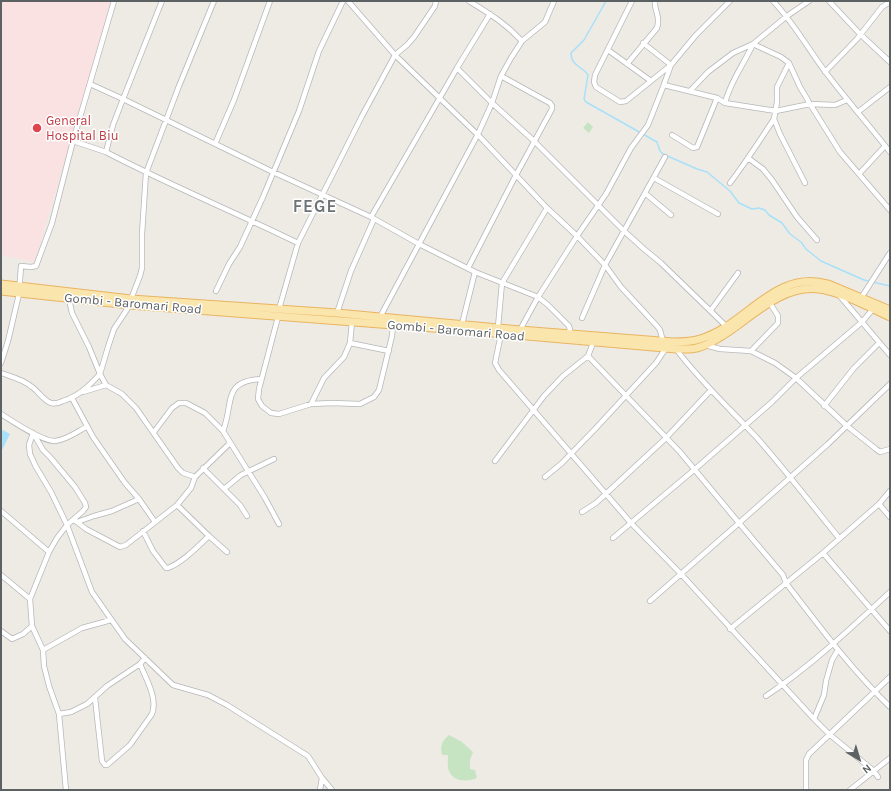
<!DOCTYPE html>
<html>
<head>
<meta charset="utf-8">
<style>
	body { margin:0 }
	#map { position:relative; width:891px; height:791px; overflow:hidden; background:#eeebe4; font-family:Karla,sans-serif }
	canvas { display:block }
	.frame { position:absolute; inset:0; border:2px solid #5c6164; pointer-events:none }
	.north { position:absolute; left:839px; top:739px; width:40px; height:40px; -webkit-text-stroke:3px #fff; paint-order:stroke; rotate:142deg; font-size:11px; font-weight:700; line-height:16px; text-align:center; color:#5c6164 }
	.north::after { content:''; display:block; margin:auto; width:14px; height:18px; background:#5c6164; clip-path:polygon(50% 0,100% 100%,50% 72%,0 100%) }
</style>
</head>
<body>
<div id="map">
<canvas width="891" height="791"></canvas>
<div class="frame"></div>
<div class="north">N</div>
</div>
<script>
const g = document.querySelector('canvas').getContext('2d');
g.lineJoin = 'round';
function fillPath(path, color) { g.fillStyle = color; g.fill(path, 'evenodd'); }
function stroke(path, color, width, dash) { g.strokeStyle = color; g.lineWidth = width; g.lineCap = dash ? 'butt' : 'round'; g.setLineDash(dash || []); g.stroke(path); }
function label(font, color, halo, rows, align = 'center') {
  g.font = font + ' Karla,sans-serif'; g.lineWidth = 3; g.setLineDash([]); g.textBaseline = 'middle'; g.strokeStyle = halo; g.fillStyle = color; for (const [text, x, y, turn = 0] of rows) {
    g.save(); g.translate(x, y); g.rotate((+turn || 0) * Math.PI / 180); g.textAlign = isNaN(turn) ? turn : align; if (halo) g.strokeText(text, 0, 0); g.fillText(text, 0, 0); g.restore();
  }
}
fillPath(new Path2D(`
	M1,1H111L35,262L1,255Z`), '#fae1e2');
fillPath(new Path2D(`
	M588,122L593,127L589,133L583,128Z
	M449,735L462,742L473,752L470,760V769L475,770L477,778C468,782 453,782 449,771C447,766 448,759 448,755H442C440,745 442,741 449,735Z`), '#c6e4c2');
fillPath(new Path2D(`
	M3,430L10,434L2,450L1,449V433Z`), '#a8e0fa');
stroke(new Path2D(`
	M606,1L584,40L571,53C571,66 582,66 588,75L584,99L586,102L657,142L660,151L663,154L697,169L707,172L730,191L739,203L752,209L759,208L765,210L769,215L782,223L790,234L801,242L806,249L821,261L864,280L890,286`), '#a8e0fa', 1.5);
const street = new Path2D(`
	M162,1L123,99L273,172L371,217L419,244L475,272L538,297L548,305L569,326L570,330L567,335
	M348,1L395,55L480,137L547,208L577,236L605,265L621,287L657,326L660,330L663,341
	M469,1C490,14 505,23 522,41
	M632,1L595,75L594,82L596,87L620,102L626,101L671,65L696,35L730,1
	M773,1C793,22 807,47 824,70C845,98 868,124 890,152
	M829,1L860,34L890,62
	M643,43L671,65
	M753,44L781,57L789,63L800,87L806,97L810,104L840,152L890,210
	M608,50L651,81
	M789,63L777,87V102L774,119L780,134L805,183
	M627,64L657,28C661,15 654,12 655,1
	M457,68L492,103L534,141L624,231L644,249L661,263L726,326
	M825,72L857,39L882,7L890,2
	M664,85L717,98L697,147L693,148L672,135
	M690,91L708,72L733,53L753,44L787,16L809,1
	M717,98L725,103L776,111L810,104L835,105L847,100
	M725,103C730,82 744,64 753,44
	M858,112L890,87
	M73,141L106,152L113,125L123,99L90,84
	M215,144L234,100L270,1
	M106,152C169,185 235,212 298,243
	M748,158L763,169L772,180L797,217L817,240
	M859,174L885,146
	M654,178L718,214
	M730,183C746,162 760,140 774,119
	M646,194L671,215
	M371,217L457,68L490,14
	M468,268L516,175L552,109V106L550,103L501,76
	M216,291L229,264L240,247L263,197L299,111L319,51L343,1
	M839,295L890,355
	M861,298L890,253
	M131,299L140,276L142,268V234L146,173L179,86L214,1
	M130,305L114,329L108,347L100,374L106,385L122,394L136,408L178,468L183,473L195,477
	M279,309L298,243L362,116L395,55L407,45L414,37L435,6L436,1
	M711,310L738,273
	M337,313L351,271L374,219
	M278,317L259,389L258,399L262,406L271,413L279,414L311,404L332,403L360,404L374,397L379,390L392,336L393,326
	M380,317L478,134L492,103L501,76L511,58L522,41L545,22L554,1
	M582,318L605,265L665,157
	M462,324L475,272
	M498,327L502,283L547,208
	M520,330L538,297L577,236L606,194L631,148L648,125L663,87L671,65
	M501,334L495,363L499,370L631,523L681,574L814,719L829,734L874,771L878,777
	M350,343L389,351
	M705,345L720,349L751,351L775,363L796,378L847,426L876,449L880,452L890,449
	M676,349C700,381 730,409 758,439C786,471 812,505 839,538
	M751,351L778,323V316L770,303
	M588,356L680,452L739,523L650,601
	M1,363L8,341L19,294L21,266L31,267L36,266L52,223L73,141L114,1
	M1,373C12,377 23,379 32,387C38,391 44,401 51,403C55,404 59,403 63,401C79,396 89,386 100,374L89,347L72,313L69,299
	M890,384L828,444L739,523L783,575L786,583C819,626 851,669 890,707
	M83,392L106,385
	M72,398L93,437L125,483L139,499L155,522
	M311,404L324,378L344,357L350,343L352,322
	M824,406L854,368L879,343
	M1,414C12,421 43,442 55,441C66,440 77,432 86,427
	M223,431C234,403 222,381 261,379
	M154,432L172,408L179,403H186L205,413L223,431L265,498L279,524
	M33,433L29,445L30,454L36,467L51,492L67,525L92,592L125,639L173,685L208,695L227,705L308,756L322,778L332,790
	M33,433L43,450L50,457L75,487L85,503L86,507L83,511L67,525L57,538L49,552L30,599L32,626L43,650L44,666L49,686L59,714L66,790
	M495,461L544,396L563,376L588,356L593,343
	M203,468L240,505L247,516
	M545,477L562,463L596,428L656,363L666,348
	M224,489L241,475L274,459
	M879,504L890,517
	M1,511L49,552
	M582,512L596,503L666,438L711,390
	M73,520L77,522L86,529L120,547L126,545L177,505L191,488L195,477L230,443
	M77,522L94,516L112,511L139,499
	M143,531L153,551L166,568H168C183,562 197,547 209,536L177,505
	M209,536L227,552
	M613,538L694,470L772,402L796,378L862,322L873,309
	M823,553L890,631
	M1,575L30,599
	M730,629L823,553L879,504L890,491
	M1,631L12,639L23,634L32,626
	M43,650L82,628L111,620
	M766,696C811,666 850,629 890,592
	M95,698L102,761L105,765H107L130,745L152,714C158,698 146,679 140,664L145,658
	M59,714L71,712L87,704L107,686L140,664
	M814,719L824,695L826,681L832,660L838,650
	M320,790L322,778
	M806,790V760L809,754L890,677
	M850,790L890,758`);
const primary = new Path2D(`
	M1,284L131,299L337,313L520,330L673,342C682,342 691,342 700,339C746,326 774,269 828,284L890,310
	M1,291L130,305L459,330L676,349C684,349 693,350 700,347C708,345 715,340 722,336C751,318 782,284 819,289C839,291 871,308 890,317`);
stroke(street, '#b5b7ba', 6);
stroke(primary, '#e9b462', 9);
stroke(street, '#fff', 4.5);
stroke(primary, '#fae5ad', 7);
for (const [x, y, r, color] of [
	[37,128,5,"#e0444e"]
]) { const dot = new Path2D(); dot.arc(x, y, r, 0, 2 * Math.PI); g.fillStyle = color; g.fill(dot); stroke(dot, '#fff', 1.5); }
label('13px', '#be3a42', '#fff', [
	["General",46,121],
	["Hospital Biu",46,136]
], 'left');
label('13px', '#5c6164', '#fff', [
	["Gombi - Baromari Road",133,304,5],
	["Gombi - Baromari Road",456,331,5]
]);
g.letterSpacing = '1px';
label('bold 17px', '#6d7376', '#fff', [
	["FEGE",315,207]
]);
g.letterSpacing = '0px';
</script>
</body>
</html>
